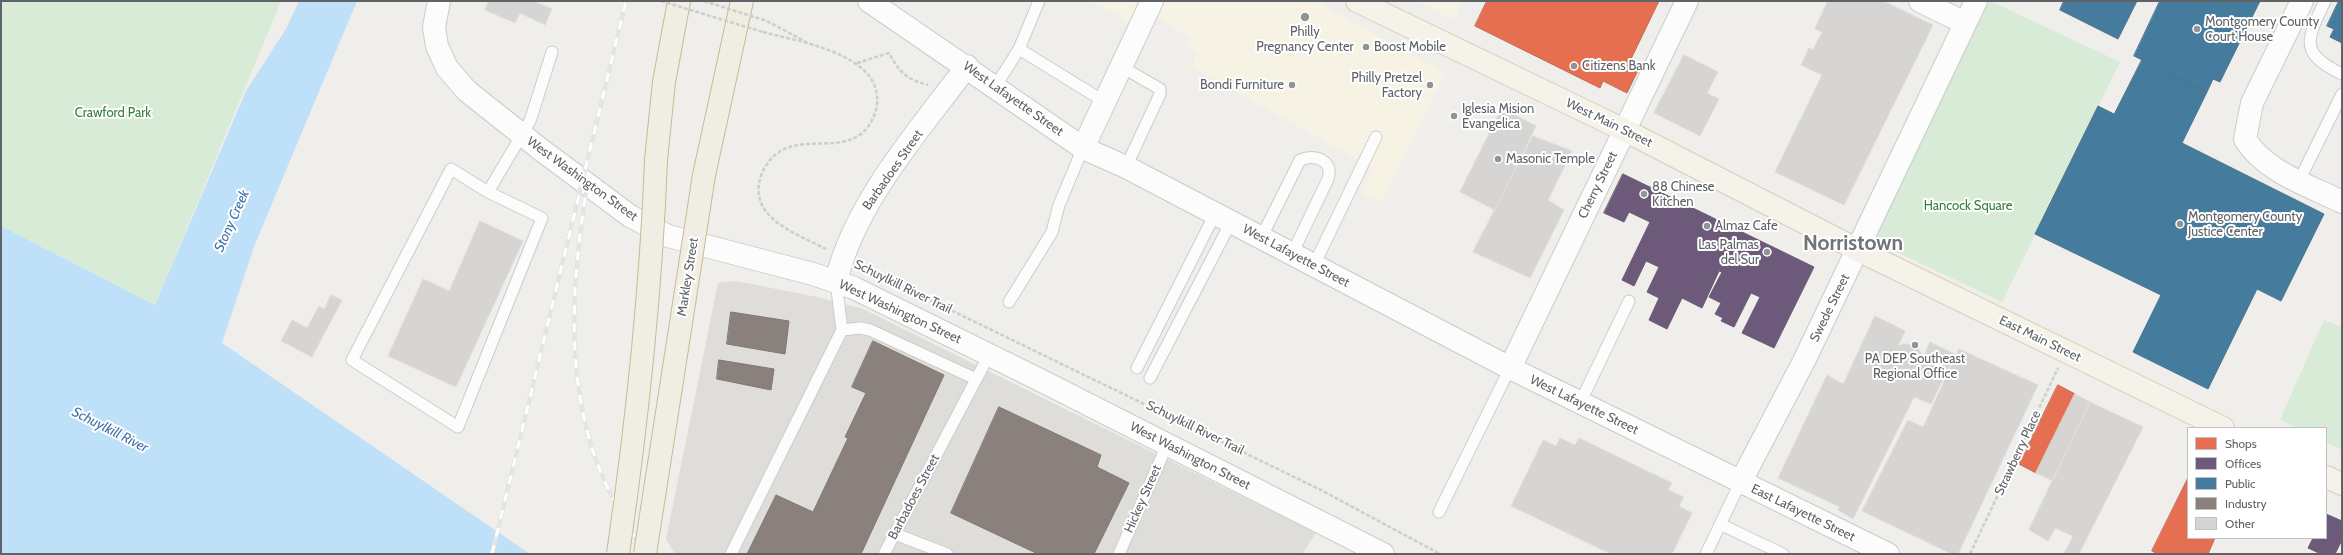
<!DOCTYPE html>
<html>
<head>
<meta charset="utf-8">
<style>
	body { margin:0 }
	#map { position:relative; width:2343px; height:555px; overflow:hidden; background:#efeeea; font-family:Cabin,sans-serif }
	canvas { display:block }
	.frame { position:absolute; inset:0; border:2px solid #5f6368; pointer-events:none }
	.legend { position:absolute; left:2187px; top:427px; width:140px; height:112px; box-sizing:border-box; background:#fff; border:1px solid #bfc1c3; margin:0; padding:5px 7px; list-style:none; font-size:12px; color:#5f6368 }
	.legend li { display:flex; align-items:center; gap:8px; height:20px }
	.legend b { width:20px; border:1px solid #bfc1c3 }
</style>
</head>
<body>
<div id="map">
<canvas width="2343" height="555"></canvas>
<div class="frame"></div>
<ul class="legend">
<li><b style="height:11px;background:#e76f51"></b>Shops</li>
<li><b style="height:11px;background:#6d597a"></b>Offices</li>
<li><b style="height:11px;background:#457b9d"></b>Public</li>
<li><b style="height:11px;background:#8a817c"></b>Industry</li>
<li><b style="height:11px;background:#d6d5d3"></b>Other</li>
</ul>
</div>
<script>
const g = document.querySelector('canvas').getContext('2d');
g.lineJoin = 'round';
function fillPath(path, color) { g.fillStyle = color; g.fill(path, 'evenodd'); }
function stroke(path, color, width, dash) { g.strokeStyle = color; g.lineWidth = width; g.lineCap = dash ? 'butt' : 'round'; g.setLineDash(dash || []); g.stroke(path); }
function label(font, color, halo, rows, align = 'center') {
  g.font = font + ' Cabin,sans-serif'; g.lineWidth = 4; g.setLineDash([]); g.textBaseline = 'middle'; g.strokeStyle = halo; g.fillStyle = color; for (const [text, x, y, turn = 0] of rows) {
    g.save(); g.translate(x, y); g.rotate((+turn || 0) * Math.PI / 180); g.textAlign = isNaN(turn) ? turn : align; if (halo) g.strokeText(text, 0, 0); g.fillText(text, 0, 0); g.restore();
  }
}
fillPath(new Path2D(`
	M1090,1H1316L1445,73L1381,201L1361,194L1373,168L1191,67L1197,53L1187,44L1188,36L1137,6L1129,22Z
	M1416,1H1463L1454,20Z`), '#f7f3e4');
fillPath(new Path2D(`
	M736,281L817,297L863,309L1316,533L1302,554H675L666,539L718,283Z`), '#dfddda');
fillPath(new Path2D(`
	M1,1H281L155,305L1,226Z
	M1990,1L2120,62L2002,302L1878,243L1877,225Z
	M2324,320L2342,327V450L2326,442V428H2297L2280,420Z`), '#d8ebd6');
fillPath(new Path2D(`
	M299,1H357L255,244L222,343L530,554H1V226L155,305L246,91L286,29Z`), '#bfe0f9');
const shops = new Path2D(`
	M1487,1H1659L1630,61L1640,66L1627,93L1603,81L1600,88L1475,26Z
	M2058,385L2075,394L2036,473L2019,464Z
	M2188,478V538H2215L2208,554H2158L2152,551Z`);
fillPath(shops, '#e76f51');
stroke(shops, '#be6b58', 1);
const offices = new Path2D(`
	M1623,174L1814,267L1774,348L1742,333L1760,297L1751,293L1734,327L1721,321L1723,318L1715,314L1721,303L1709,297L1722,272L1719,271L1702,308L1682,298L1667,329L1649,320L1659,298L1647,292L1659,267L1646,261L1634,286L1622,280L1650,222L1629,212L1624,222L1604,213Z
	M2326,514L2342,521V540L2335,554H2321L2308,548L2313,538H2326Z`);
fillPath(offices, '#6d597a');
stroke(offices, '#695c75', 1);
const public = new Path2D(`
	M2064,1H2137L2118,39L2060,10Z
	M2160,1H2260L2220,82L2213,79L2207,92L2134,56Z
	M2339,1H2342V43L2330,37L2334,29L2327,26Z
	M2142,60L2207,92L2182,143L2324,214L2281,301L2257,289L2208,389L2133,352L2161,295L2035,234L2098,106L2114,114Z`);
fillPath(public, '#457b9d');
stroke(public, '#4d748d', 1);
const industry = new Path2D(`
	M731,312L789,321L785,354L727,344Z
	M873,341L944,375L861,554H747L776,495L813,512L848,438L845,437L866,393L852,387Z
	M719,360L774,369L771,390L717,379Z
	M999,407L1101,455L1097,467L1129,483L1094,554H1038L951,513Z`);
fillPath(industry, '#8a817c');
stroke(industry, '#7d7876', 1);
const building = new Path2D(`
	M489,1H533L552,9L545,25L520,13L515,23L485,10Z
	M1828,1H1883L1933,25L1844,205L1775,172L1822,75L1801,65L1809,48L1813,50L1822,32L1815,29Z
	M1684,55L1718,72L1707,93L1719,99L1700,136L1654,113Z
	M1502,108L1536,126L1495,210L1460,192Z
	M1533,136L1572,151L1548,200L1564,210L1530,278L1473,252Z
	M480,221L523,241L456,387L388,356L423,279L449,291Z
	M331,295L342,300L312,357L281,341L292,320L307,328L319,306L324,309Z
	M1875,316L1905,331L1898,346L1903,344H1910L1918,349L1922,354V360L1930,342L1955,354L1931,404L1914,397L1853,519L1838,510L1840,507L1778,478L1827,375L1843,384Z
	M1959,349L2038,385L1958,554H1952L1862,511L1908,420L1923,427Z
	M2075,394L2090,402L2053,481L2036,473Z
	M2090,402L2143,427L2079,554H2064L2073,536L2055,528L2048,541L2029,530Z
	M1560,438L1575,445L1579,438L1672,483L1668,490L1684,497L1679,506L1692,513L1672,554H1611L1511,506L1543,440L1556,446Z`);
fillPath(building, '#d6d5d3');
stroke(building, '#deddd9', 1);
const lane = new Path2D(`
	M1039,1L1019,49L1105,102
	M2325,1C2307,39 2298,53 2342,74
	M1122,67L1160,89V94L1126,167
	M995,87L1019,49
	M2299,181L2342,94
	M488,192L451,169L352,360L458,427L542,218L488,192L530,121L552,52
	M1261,238L1300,160C1315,154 1334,160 1328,179L1292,254
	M1314,265L1376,137
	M836,282L842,330
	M1009,302L1052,232L1059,205L1083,148
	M1137,368L1215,214
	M1150,378L1231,222
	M1580,403L1629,301
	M1439,512L1510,368
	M1722,525L1783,554
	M895,534L947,554
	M731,554L842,330L860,328L870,330L976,379
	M884,554L989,355
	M1119,554L1167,445
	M1706,554L1740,483`);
const street = new Path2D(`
	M439,1L434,27L437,46L447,68L467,91L540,149L630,216L668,236L813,274L854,288L1044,382L1383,554
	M869,1L1083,148
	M1920,1L1965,23
	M2302,1L2252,103L2245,139C2265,172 2308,185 2342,202
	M836,282C854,203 919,131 967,66
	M1510,368L1687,1`);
const secondary = new Path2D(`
	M1152,1L1083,148L1126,167L1510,368L1888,554
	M1740,483L1804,361L1976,1`);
const primary = new Path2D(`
	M1357,1L1624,130L1858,250L2223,428
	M2326,477L2342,484`);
const highway = new Path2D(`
	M656,160L664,82L679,1
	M704,175L742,1`);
stroke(lane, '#cbcccc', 13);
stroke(street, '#cbcccc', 24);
stroke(secondary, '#cacacb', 24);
stroke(primary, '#d7ceb8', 24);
stroke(highway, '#c8b996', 24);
stroke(new Path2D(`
	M767,21L808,43
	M763,32C800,42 883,54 877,105C875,118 867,132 856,137C835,148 812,140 790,147C778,150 767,161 762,173C745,217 795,233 826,249
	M857,63L889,53C900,73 906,79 928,85
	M860,266L1321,490L1440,554
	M1970,554L2058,368`), '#cacfcc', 2.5, [4, 2]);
stroke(lane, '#fdfcfc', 11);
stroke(street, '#fdfcfc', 22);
stroke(secondary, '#fdfcfc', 22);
stroke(primary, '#f4f2e9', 22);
stroke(highway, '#f0ede3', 22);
const rail = new Path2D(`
	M588,180C573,271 564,368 595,457C607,491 626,524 645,554
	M492,554L626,1`);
stroke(rail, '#e4e4e4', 4.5);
stroke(rail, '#fff', 3, [9]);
const highwayBridge = new Path2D(`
	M618,554C637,423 651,292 656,160
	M645,554L704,175`);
stroke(highwayBridge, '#c8b996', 24, []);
stroke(new Path2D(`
	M661,1L763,32
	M704,1L767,21`), '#cacfcc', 2.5, [4, 2]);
stroke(highwayBridge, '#f0ede3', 22);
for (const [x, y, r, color] of [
	[1305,17,5,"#919496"],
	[2197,29,4,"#919496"],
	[1366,47,4,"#919496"],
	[1574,66,4,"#919496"],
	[1292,85,4,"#919496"],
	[1430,85,4,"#919496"],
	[1454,116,4,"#919496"],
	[1498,159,4,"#919496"],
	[1644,194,4,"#919496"],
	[2180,224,4,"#919496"],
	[1707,226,4,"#919496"],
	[1767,252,4,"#919496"],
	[1915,345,4,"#919496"]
]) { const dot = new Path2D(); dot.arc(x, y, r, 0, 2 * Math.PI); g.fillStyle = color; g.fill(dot); stroke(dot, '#fff', 1.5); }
label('13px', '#5f6368', '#fff', [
	["Montgomery County",2205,22],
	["Court House",2205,37],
	["Philly",1305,32,"center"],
	["Pregnancy Center",1305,47,"center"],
	["Boost Mobile",1374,47],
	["Citizens Bank",1582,66],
	["Philly Pretzel",1422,78,"right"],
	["Factory",1422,93,"right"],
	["Bondi Furniture",1284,85,"right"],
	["Iglesia Mision",1462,109],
	["Evangelica",1462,124],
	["Masonic Temple",1506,159],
	["88 Chinese",1652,187],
	["Kitchen",1652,202],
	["Montgomery County",2188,217],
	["Justice Center",2188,232],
	["Almaz Cafe",1715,226],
	["Las Palmas",1759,245,"right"],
	["del Sur",1759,260,"right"],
	["PA DEP Southeast",1915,359,"center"],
	["Regional Office",1915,374,"center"]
], 'left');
label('13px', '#5f6368', '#fff', [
	["West Lafayette Street",1013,99,35],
	["West Main Street",1609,123,26],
	["Barbadoes Street",893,170,-55],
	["West Washington Street",582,179,36],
	["Cherry Street",1598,185,-64],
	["West Lafayette Street",1296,256,28],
	["Markley Street",688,277,-81],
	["Schuylkill River Trail",903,287,26],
	["Swede Street",1830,308,-64],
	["West Washington Street",900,312,25],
	["East Main Street",2040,339,26],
	["West Lafayette Street",1584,405,26],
	["Schuylkill River Trail",1195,428,26],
	["Strawberry Place",2018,453,-65],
	["West Washington Street",1190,456,27],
	["Barbadoes Street",914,497,-62],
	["Hickey Street",1143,499,-66],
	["East Lafayette Street",1803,513,26]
]);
label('13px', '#348238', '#fff', [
	["Crawford Park",113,113],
	["Hancock Square",1968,206]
]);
label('italic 14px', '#4174aa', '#fff', [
	["Stony Creek",232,221,-66],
	["Schuylkill River",110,430,27]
]);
label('bold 21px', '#70757a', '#fff', [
	["Norristown",1853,244]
]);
</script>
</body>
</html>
